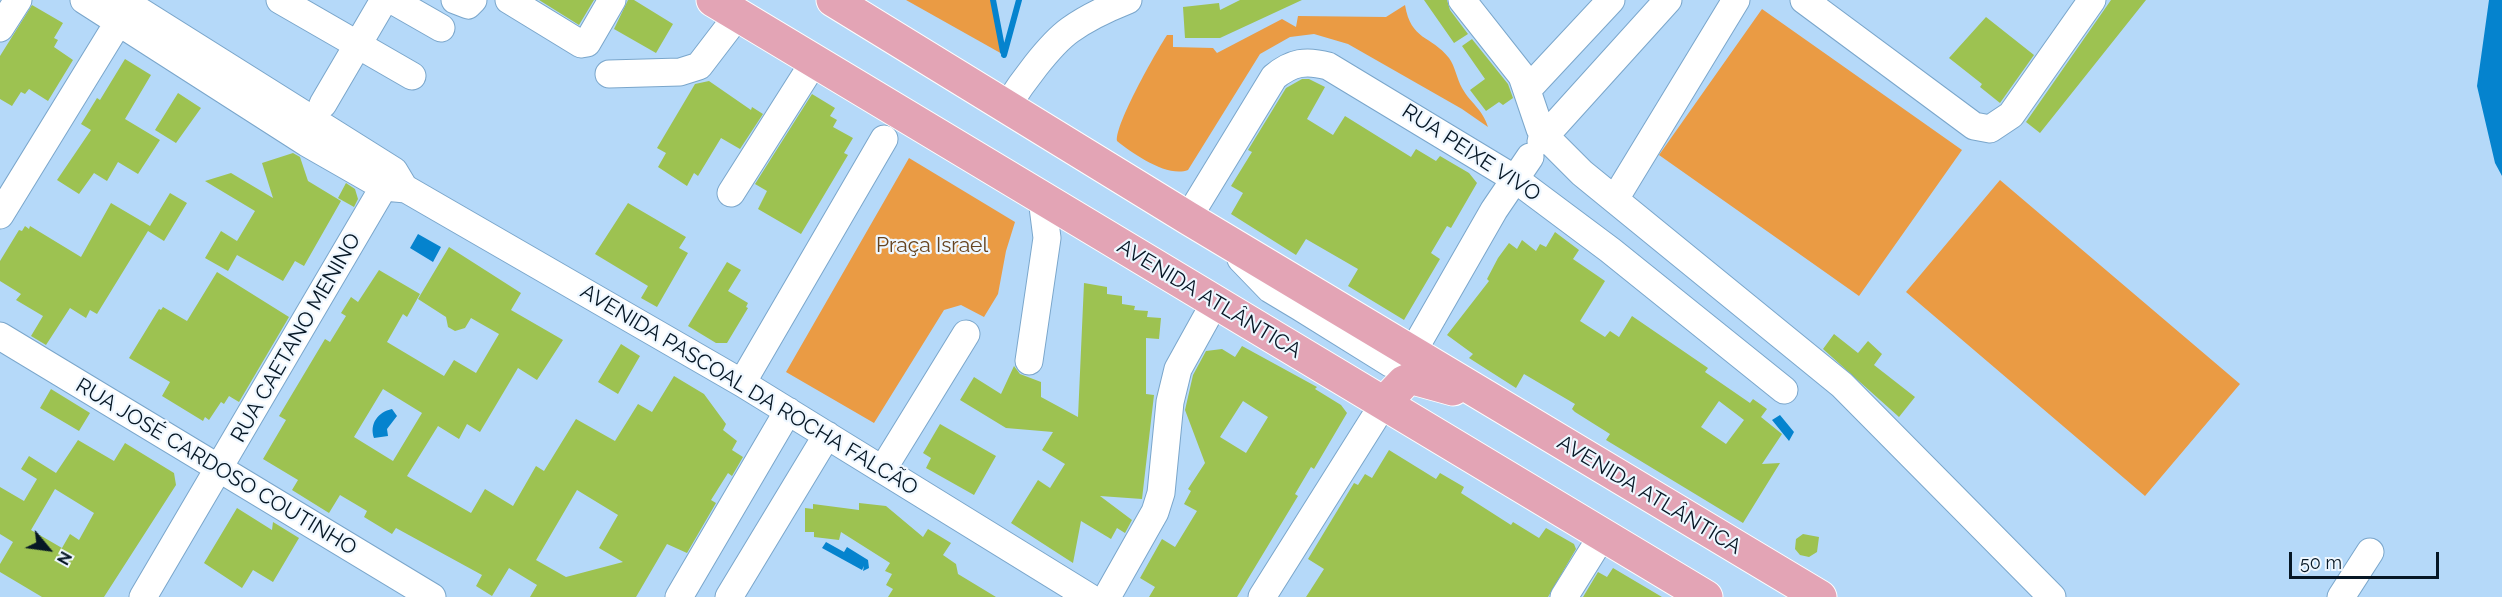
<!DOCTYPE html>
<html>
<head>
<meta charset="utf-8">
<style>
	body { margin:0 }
	#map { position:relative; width:2502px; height:597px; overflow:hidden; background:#b5d9f9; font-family:Raleway,sans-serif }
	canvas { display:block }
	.north { position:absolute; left:18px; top:519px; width:60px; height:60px; -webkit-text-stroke:4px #eef7ff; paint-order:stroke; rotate:119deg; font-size:16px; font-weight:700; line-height:24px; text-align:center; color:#061725 }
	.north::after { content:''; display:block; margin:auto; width:21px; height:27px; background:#061725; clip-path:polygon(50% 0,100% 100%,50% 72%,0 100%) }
	.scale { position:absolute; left:2289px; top:552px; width:150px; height:27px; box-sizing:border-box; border:3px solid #061725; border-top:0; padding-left:8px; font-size:18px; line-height:21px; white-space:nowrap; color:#061725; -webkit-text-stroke:4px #eef7ff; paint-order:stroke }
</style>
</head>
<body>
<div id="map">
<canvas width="2502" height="597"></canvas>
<div class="north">N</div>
<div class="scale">50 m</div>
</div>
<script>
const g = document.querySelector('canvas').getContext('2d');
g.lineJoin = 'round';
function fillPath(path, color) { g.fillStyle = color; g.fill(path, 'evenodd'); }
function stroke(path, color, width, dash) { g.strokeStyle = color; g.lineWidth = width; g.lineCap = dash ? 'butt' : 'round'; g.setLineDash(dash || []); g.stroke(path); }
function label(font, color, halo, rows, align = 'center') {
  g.font = font + ' Raleway,sans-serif'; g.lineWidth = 4.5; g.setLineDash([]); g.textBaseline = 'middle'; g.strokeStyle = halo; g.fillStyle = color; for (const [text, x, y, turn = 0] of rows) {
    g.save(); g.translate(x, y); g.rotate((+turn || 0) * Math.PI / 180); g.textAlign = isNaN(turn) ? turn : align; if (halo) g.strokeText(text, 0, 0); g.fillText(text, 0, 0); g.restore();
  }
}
fillPath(new Path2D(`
	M906,0H993L1004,55Z
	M1405,5C1411,41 1431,35 1449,58C1455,66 1457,79 1462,88C1471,104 1482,108 1488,127L1462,109L1348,44L1314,34L1290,37L1260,54L1188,170C1168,178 1133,154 1117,141C1115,124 1156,52 1167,35H1173V47L1213,48L1217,53L1282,19L1296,27L1298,16L1386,17Z
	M1762,9L1962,150L1859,296L1659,155Z
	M909,158L1015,222L1006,251L998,294L984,317L961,305L944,310L874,423L786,372Z
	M2000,180L2240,384L2145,496L1906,292Z`), '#ea9b44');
fillPath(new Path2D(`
	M2489,0H2502V176L2495,163L2477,86Z
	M418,234L441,247L433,262L410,248Z
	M392,409L397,416L387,429L388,436L374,438C369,424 378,412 392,409Z
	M1780,415L1794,432L1789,441L1772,420Z
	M826,542L844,552L847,547L868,560L869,568L863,571L864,566L862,570L822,548Z`), '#0583ce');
stroke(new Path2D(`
	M993,0L1003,52
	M1004,55L1019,0`), '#0583ce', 6);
fillPath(new Path2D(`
	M539,0H594L579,25Z
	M628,0H634L673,24L656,53L614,29Z
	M1240,0H1302L1220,38H1185L1183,7L1219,3L1220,10Z
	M1424,0H1447L1450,10L1468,34L1454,43Z
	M2111,0H2146L2040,133L2026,122Z
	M32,5L63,23L54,38L58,40L54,47L73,60L48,101L29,89L25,94L21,92L12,106L0,99V56Z
	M1986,17L2034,55L2000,103L1980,87L1982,84L1949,58Z
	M1472,39L1508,84L1513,98L1503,105L1499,102L1486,111L1470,90L1485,79L1462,46Z
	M125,59L151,75L125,119L160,140L138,174L118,162L107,181L94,173L79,194L57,180L91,130L81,124L97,98L100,100Z
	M1302,79H1309L1325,87L1307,119L1333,135L1345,116L1411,157L1416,149L1436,161L1440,156L1469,173L1477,183L1451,228L1447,226L1431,253L1440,259L1404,320L1348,286L1358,269L1306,239L1296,255L1231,214L1243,193L1231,186L1252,152L1248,150L1286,88Z
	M709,81L751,110L752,107L763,114L740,149L721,138L698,176L694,173L687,186L658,167L666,153L657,148L695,84Z
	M178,93L201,108L176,143L155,130Z
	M812,94L835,108L830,116L837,120L833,127L853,138L844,153L848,155L801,234L758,209L767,191L755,184Z
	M293,153L300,157L308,181L341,201L304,266L295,261L283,281L237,255L228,271L205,258L221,231L237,241L255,211L205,181L231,173L273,198L262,163Z
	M346,183L355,189L358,199L354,207L338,198Z
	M170,193L187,203L164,241L148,231L97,314L90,310L86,318L70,308L46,345L31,336L43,316L16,300L21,294L0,281V261L19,230L22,231L25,226L29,229L30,226L81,257L111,203L150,226Z
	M628,203L686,237L679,248L688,253L657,307L641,298L648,286L595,254Z
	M1555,232L1579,250L1573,259L1605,281L1580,321L1605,337L1610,331L1619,337L1632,316L1708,368L1705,372L1750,403L1753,399L1767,409L1761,417L1782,434L1762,464L1780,463L1743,523L1606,440L1610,434L1575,412L1572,409L1575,404L1524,374L1516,388L1469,358L1473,354L1447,335L1489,281L1487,279L1498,258L1509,243L1517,249L1522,240L1536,251L1540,244L1546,247ZM1719,401L1744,420L1726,444L1701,427Z
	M449,247L521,293L511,310L563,340L537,380L518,368L480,432L467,424L459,439L438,426L407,476L471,513L485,489L513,506L536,466L544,471L576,419L615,441L638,404L652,412L674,376L704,394L726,424L723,430L737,441L732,450L743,457L732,476L728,473L711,500L716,503L687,553L667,544L636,597H530L537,585L509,568L492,596L476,586L482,575L396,528L392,534L364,517L367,511L340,495L329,513L292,490L298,480L263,459L286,420L279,416L325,339L330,342L346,316L341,313L351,297L358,302L379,270L420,294L407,317L403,314L387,342L444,376L454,360L476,373L499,334L471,318L465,328L455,331L448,327L446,317L418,299ZM383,389L422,413L393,461L354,437ZM577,490L618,515L599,548L623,562L566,577L536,560Z
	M727,262L741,270L728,291L748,303L746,307L748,308L727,343H716L688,326Z
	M217,272L289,317L239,402L229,396L224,404L221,402L209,420L205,417L203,421L162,396L170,382L129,358L159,309L161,310L163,307L187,321Z
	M1084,283L1107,287V294L1122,296V304L1135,306L1134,310L1148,311L1147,317L1161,318L1159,339L1146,338V394L1154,395L1142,499L1100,496L1132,520L1125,533L1117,528L1111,539L1081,521L1073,563L1011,523L1038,480L1050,488L1065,464L1042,450L1053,432L1006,428L960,400L974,377L1001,394L1014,366L1020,374L1041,382V397L1078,417Z
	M1834,334L1858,353L1868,341L1882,354L1874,365L1915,397L1899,417L1823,349Z
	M621,344L640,356L618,394L598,382Z
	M1242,346L1317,387L1315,389L1341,405L1347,413L1314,469L1311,467L1295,494L1298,496L1237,597H1149L1155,587L1140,578L1162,539L1175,547L1197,511L1184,504L1191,491L1188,489L1205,463L1185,410L1193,375L1206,351L1222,349L1235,357ZM1243,401L1268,417L1246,453L1220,437Z
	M51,389L90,413L79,431L40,408Z
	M940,424L996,456L974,495L926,468L931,458L923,453Z
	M78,440L114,461L125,443L174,473L176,485L104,597H42L0,572V564L13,542L0,534V487L24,501L37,479L21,469L29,456L56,473ZM55,489L94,513L79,540L70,534L62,548L31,530Z
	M1389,450L1436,479L1440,473L1464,487L1461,493L1511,525L1513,522L1539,538L1546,528L1574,544L1576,549L1548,597H1306L1324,569L1308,559L1354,483L1358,485L1365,474L1372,478Z
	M859,503L886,506L923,537L928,529L951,543L943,555L956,564L958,574L996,597H888L893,589L886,585L892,574L885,571L890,563L841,532L839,540L814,537V532H805V508L813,509V504L859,510Z
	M237,508L272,530L273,522L299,538L273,582L253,570L242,588L204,563Z
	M1803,534L1819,537L1817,552L1809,557L1800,555L1795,549L1796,539Z
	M1613,568L1662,597H1583L1598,572L1607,577Z`), '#9dc251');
const minor = new Path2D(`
	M84,0L307,143L384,187L406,189L742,383L1089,597
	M122,0L394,171L403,186
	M280,0L412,76
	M392,0L441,28
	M455,0L468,5L473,0
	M509,0L581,44L587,43L612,0
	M1462,0L1522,76L1540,129L1545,136L1668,0
	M1804,0L1974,126L1990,129L2011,115L2092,0
	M0,28L18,0
	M609,74L680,72L699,66L738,15
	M1528,89L1611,0
	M323,104L384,0
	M1007,106C1021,84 1049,45 1070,30C1088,17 1108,8 1128,0
	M1541,141L1545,136L1582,173L1842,385L2052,597
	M731,193L814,62
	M1615,199L1736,0
	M0,215L129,5
	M1188,218L1274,77C1292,62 1306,60 1328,66L1515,179L1610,250L1784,390
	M1241,259L1270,289L1300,307L1390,363L1433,379
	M0,336L432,597
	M1412,353L1494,210L1530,157
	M1029,361L1047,238L1042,199
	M742,383L884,139
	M883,469L966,334
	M143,597L393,171
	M679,597L788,411
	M729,597L827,435
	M1107,597L1155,512L1161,493L1170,402L1178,369L1214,304
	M1262,597L1384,403
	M1564,597L1602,536
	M2341,597L2370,552`);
const major = new Path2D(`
	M713,0L1706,597
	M833,0L1188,218L1820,597
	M1384,403L1404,382L1413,378L1453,389`);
stroke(minor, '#7aa6cb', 29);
stroke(major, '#fff', 35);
stroke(minor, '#fff', 27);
stroke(major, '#e3a4b5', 33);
label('21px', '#061725', '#eef7ff', [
	["RUA PEIXE VIVO",1471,153,33],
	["AVENIDA ATLÂNTICA",1209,299,31],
	["RUA CAETANO MENINO",296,338,-60],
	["AVENIDA PASCOAL DA ROCHA FALCÃO",749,390,31],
	["RUA JOSÉ CARDOSO COUTINHO",216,467,31],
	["AVENIDA ATLÂNTICA",1649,495,31]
]);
label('21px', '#66431e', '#eef7ff', [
	["Praça Israel",932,246]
]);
</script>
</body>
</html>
